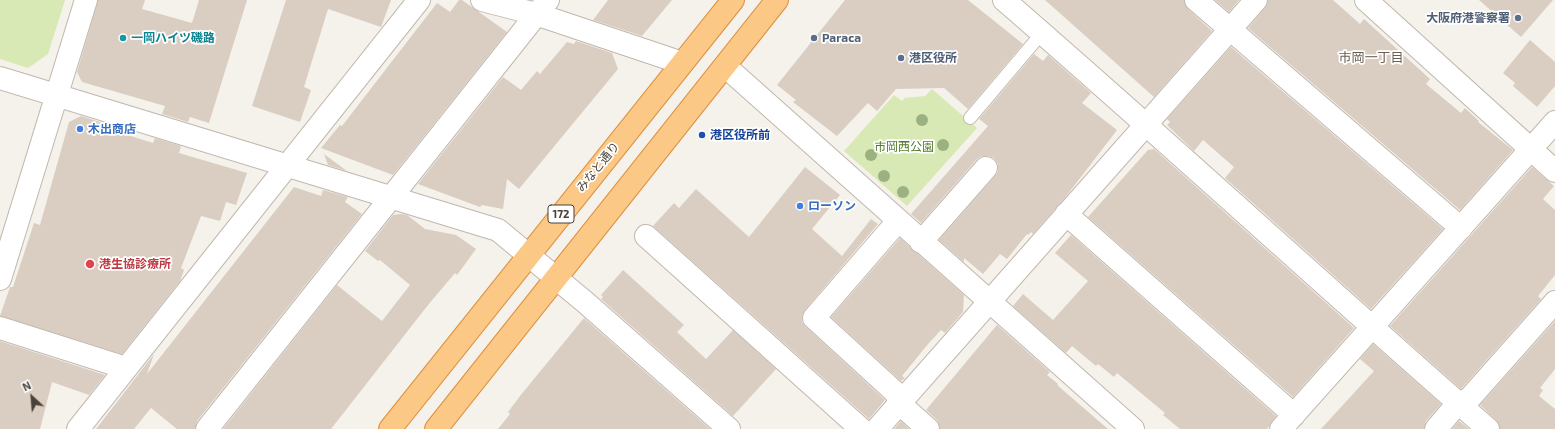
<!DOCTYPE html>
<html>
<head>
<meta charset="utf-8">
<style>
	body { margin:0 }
	#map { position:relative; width:1555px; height:429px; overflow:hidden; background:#f5f1eb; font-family:"Exo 2",sans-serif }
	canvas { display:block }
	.north { position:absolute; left:12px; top:377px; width:40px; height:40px; -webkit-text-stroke:3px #fff; paint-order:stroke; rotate:334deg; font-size:11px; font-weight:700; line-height:16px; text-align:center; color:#4a4139 }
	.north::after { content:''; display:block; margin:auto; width:14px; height:18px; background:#4a4139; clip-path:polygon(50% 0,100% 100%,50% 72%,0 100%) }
</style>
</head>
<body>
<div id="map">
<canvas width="1555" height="429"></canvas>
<div class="north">N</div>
</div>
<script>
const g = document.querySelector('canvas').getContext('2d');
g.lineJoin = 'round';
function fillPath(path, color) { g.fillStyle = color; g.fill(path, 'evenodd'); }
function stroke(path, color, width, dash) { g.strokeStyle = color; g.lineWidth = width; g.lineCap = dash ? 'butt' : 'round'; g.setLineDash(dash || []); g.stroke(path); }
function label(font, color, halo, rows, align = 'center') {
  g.font = font + ' "Exo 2","Noto Sans JP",sans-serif'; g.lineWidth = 3.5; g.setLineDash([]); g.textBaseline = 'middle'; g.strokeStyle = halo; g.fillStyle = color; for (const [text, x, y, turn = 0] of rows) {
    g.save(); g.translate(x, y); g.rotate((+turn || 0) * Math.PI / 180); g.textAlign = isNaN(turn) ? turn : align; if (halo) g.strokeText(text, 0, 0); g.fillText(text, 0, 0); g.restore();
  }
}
fillPath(new Path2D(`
	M0,0H65L48,54L28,68L0,59Z
	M932,89L977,128L907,206L844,151L894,95L902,101L905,98L925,96Z`), '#d8e9b5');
fillPath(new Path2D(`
	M98,0H145L142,9L192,23L199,0H247L209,123L190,117L188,122L162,114L165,106L82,82L77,72Z
	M286,0H391L381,27L328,9L304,87L311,90L300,122L252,106Z
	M459,0H462L507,32L393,175L321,148L340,125L342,126L437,3L450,12Z
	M608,0H672L642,36L593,20Z
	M845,0H968L1023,44L968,109L944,88L896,89L877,111L868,103L837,136L793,102L796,100L777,85Z
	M1045,0H1184L1188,9L1212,31L1154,97Z
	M1215,0H1239L1229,12Z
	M1268,0H1333L1360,24L1364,19L1430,79L1426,84L1461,113L1465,108L1479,121L1478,122L1513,150L1460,210L1248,28L1265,8Z
	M1479,0H1553L1521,37Z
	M1530,40L1555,62V86L1537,107L1513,86L1515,83L1503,73Z
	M576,41L612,53L618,69L519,189L507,179L503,209L482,205L480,207L418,184L503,77L521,90L537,71L540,74L567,42L574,44Z
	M1231,47L1443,229L1371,309L1225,178L1234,167L1203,140L1194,151L1167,125L1170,122L1167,119Z
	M1034,54L1043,61L1048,55L1091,93L1082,103L1117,130L1064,199L1033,234L1031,232L1028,235L1027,234L1007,259L1000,254L983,274L964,258V262L939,240L995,176L998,171V164L994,158L989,156H982L977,159L921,223L911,214L988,126L979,119Z
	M81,116L103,123L102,127L153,143L155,138L181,146L179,153L247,173L236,205L226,202L220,221L201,216L181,268L184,270L180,281L122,354L0,316L10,287H13L34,223L40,225L69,122Z
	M1154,149L1354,328L1293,397L1088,217L1148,150Z
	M324,154L347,171L328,165Z
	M805,167L840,195L812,229L842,256L871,219L878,224L805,310L802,316V322L806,327L885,400L869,419L653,226L674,203L679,208L696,189L749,237Z
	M1532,167L1554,186L1543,199L1555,210V275L1538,296L1541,299L1461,389L1390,326Z
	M294,187L321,196L323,190L348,197L345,202L362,214L197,421L195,429H177L151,408L134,429H96L154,354L147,374Z
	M401,214L407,215L425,229L456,235L476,249L457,275L455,273L428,305L331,429H223L337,285L382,321L410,285L380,260L378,261L365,251L393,215Z
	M1071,235L1276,416L1267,429H1180L1163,415L1165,413L1117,373L1114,377L1098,364L1096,366L1072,346L1066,353L1013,306L1023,294L1053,320L1088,281L1055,253Z
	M900,238L964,295L963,312L945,333L941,330L928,344L902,376L905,378L901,381L831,317Z
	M623,270L684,325L677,332L706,359L733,330L776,369L733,416L601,299L603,297L601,295Z
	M584,318L710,429H498L510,414L508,412L520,396Z
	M1555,321V369L1540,388L1543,390L1539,396L1555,409V429H1500L1496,420L1480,405Z
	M997,325L1050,372L1047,375L1058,384L1057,385L1108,429H940L937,420L926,410Z
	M0,341L105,375L89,395L52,382L40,429H0Z
	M1373,344L1441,404L1426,421L1424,429H1321L1374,371L1360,359Z
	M901,421L909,429H894Z
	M1459,421L1469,429H1452Z`), '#dacec3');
const service = new Path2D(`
	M970,118L1042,33`);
const minor = new Path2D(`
	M482,0L536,14L682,63
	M1004,0C1167,141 1325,287 1488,429
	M1196,0L1461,228
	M725,66L1133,429
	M0,78L498,230L585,302L729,429
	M1066,214L1294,415
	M898,221L814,318L896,393L900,404L928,429
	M646,236L861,429
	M921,242L986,168
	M0,279L86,0
	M0,328L126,368
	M78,429L419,0
	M207,429L548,0
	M877,429L1256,0
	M1281,429L1555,122
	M1436,429L1458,403L1469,399L1555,302`);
const tertiary = new Path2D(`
	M1366,0L1555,171`);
const trunk = new Path2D(`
	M390,429L733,0
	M436,429L777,0`);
stroke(service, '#c1b7ad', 14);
stroke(minor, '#c1b7ad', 24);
stroke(tertiary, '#c1b7ad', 24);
stroke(trunk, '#dd8e3d', 24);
stroke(service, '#fff', 12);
stroke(minor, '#fff', 22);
stroke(tertiary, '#fff', 22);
stroke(trunk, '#fcc886', 22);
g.fillStyle = '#9cb181';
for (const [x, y] of [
	[922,120],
	[943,145],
	[871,155],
	[884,176],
	[903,192]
]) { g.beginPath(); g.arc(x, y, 6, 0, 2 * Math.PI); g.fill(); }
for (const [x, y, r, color] of [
	[1518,18,4,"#5c6f8a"],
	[123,38,4,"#0f9aa8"],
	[814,38,4,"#5c6f8a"],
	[901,58,4,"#5c6f8a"],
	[80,129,4,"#3f7fe0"],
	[702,135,4,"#1a4fb4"],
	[800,206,4,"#3f7fe0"],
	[90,264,5,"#e0444e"]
]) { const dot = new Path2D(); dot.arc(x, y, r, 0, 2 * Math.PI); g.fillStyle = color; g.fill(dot); stroke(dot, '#fff', 1.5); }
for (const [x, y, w] of [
	[561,214,26]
]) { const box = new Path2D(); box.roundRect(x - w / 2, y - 9, w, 18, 3); g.fillStyle = '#fff'; g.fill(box); stroke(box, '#4a4139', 1); }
label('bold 11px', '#4a4139', null, [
	["172",561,214]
]);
label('bold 12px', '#4e5e75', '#fff', [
	["大阪府港警察署",1510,18,"right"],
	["Paraca",822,38],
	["港区役所",909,58]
], 'left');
label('bold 12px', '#0d838f', '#fff', [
	["一岡ハイツ磯路",131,38]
], 'left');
label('bold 12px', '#366cbe', '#fff', [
	["木出商店",88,129],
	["ローソン",808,206]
], 'left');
label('bold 12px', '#164399', '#fff', [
	["港区役所前",710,135]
], 'left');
label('12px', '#547c2b', '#fff', [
	["市岡西公園",904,147]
]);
label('12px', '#4a4139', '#fff', [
	["みなと通り",598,167,-51]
]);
label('bold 12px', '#be3a42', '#fff', [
	["港生協診療所",99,264]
], 'left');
label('13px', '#6d5d50', '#fff', [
	["市岡一丁目",1371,58]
]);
</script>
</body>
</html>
